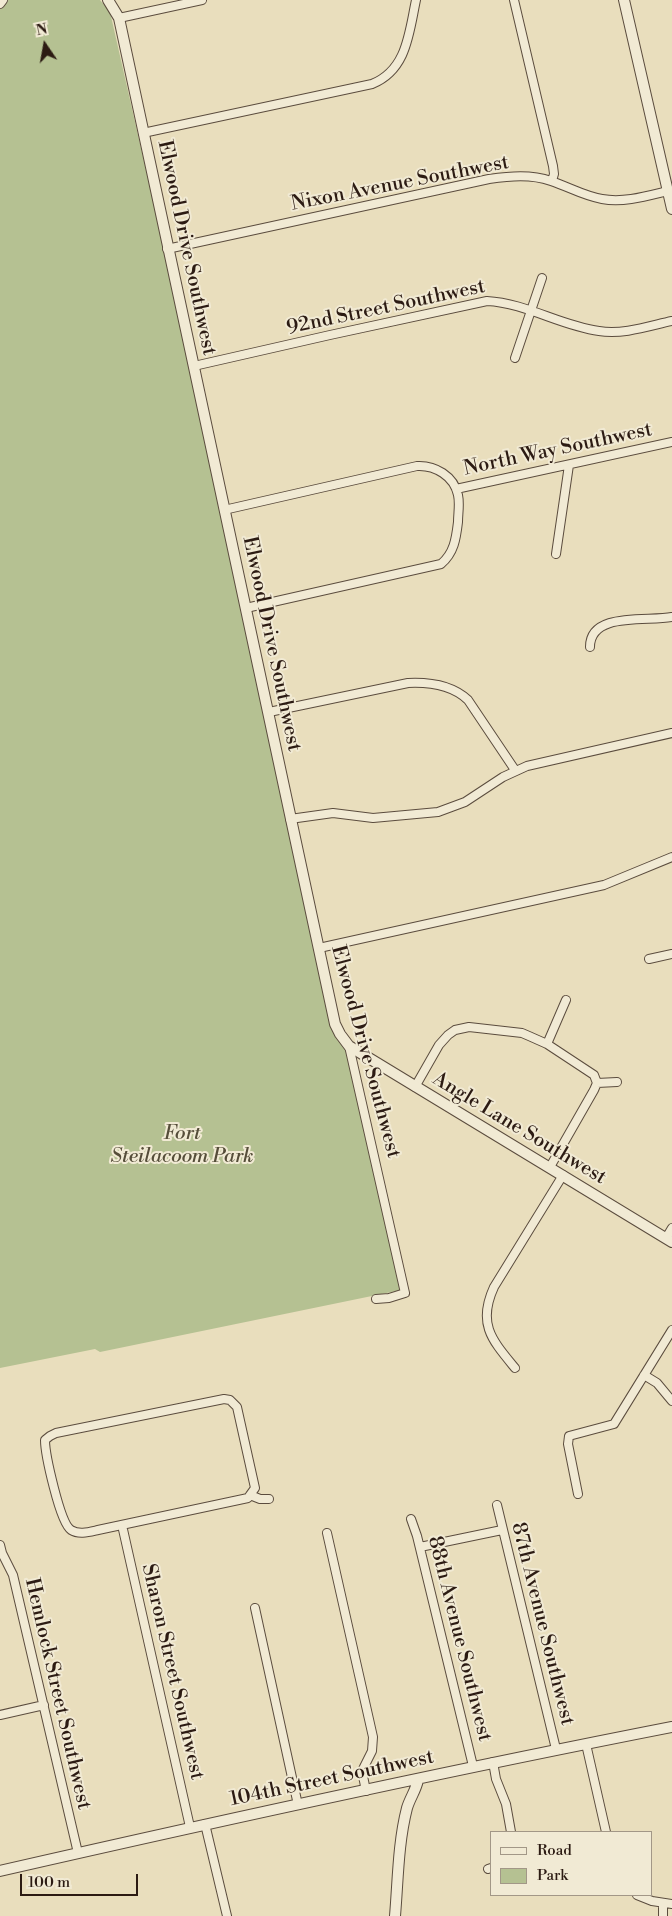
<!DOCTYPE html>
<html>
<head>
<meta charset="utf-8">
<style>
	body { margin:0 }
	#map { position:relative; width:672px; height:1916px; overflow:hidden; background:#e9debd; font-family:"Libre Bodoni",serif }
	canvas { display:block }
	.legend { position:absolute; left:490px; top:1831px; width:162px; height:65px; box-sizing:border-box; background:#f1ead4; border:1px solid #a29787; margin:0; padding:6px 9px; list-style:none; font-size:15px; color:#2c1b13 }
	.legend li { display:flex; align-items:center; gap:10px; height:25px }
	.legend b { width:25px; border:1px solid #a29787 }
	.north { position:absolute; left:20px; top:20px; width:50px; height:50px; -webkit-text-stroke:4px #f1ead4; paint-order:stroke; rotate:348deg; font-size:14px; font-weight:700; line-height:20px; text-align:center; color:#2c1b13 }
	.north::after { content:''; display:block; margin:auto; width:18px; height:22px; background:#2c1b13; clip-path:polygon(50% 0,100% 100%,50% 72%,0 100%) }
	.scale { position:absolute; left:20px; top:1874px; width:118px; height:22px; box-sizing:border-box; border:2px solid #2c1b13; border-top:0; padding-left:6px; font-size:15px; line-height:18px; white-space:nowrap; color:#2c1b13; -webkit-text-stroke:4px #f1ead4; paint-order:stroke }
</style>
</head>
<body>
<div id="map">
<canvas width="672" height="1916"></canvas>
<ul class="legend">
<li><b style="height:6px;background:#f1ead4"></b>Road</li>
<li><b style="height:14px;background:#b5c192"></b>Park</li>
</ul>
<div class="north">N</div>
<div class="scale">100 m</div>
</div>
<script>
const g = document.querySelector('canvas').getContext('2d');
g.lineJoin = 'round';
function fillPath(path, color) { g.fillStyle = color; g.fill(path, 'evenodd'); }
function stroke(path, color, width, dash) { g.strokeStyle = color; g.lineWidth = width; g.lineCap = dash ? 'butt' : 'round'; g.setLineDash(dash || []); g.stroke(path); }
function label(font, color, halo, rows, align = 'center') {
  g.font = font + ' "Libre Bodoni",serif'; g.lineWidth = 4; g.setLineDash([]); g.textBaseline = 'middle'; g.strokeStyle = halo; g.fillStyle = color; for (const [text, x, y, turn = 0] of rows) {
    g.save(); g.translate(x, y); g.rotate((+turn || 0) * Math.PI / 180); g.textAlign = isNaN(turn) ? turn : align; if (halo) g.strokeText(text, 0, 0); g.fillText(text, 0, 0); g.restore();
  }
}
fillPath(new Path2D(`
	M0,0H100L110,12L401,1290L100,1352L95,1349L0,1368Z`), '#b5c192');
const minor = new Path2D(`
	M514,0L553,166L554,174L552,181
	M0,4L3,0
	M119,18L202,0
	M143,133L372,84C407,70 409,33 416,0
	M167,249L489,179C510,176 531,174 551,181C569,187 584,196 602,199C624,203 647,196 668,191
	M515,358L542,278
	M194,366L330,335L487,301C526,303 561,326 599,331C623,335 649,326 672,321
	M456,489L672,442
	M224,510L417,466C435,465 454,476 458,495C460,504 458,513 458,522C456,539 454,553 441,564L246,608
	M556,554L569,465
	M590,647C590,611 649,622 672,617
	M269,712L408,683C429,682 452,685 468,700L515,770
	M290,819L333,813L373,818L438,812L465,802L503,777L527,766L672,733
	M319,948L604,885L672,857
	M649,959L672,954
	M547,1044L566,1000
	M349,1046L405,1293L389,1298L376,1299
	M597,1083L617,1082
	M415,1087L439,1045L448,1035L455,1030L469,1027L522,1033L529,1036L547,1044L594,1075L597,1083L594,1090L550,1167
	M666,1238L672,1228
	M515,1368C492,1340 477,1324 494,1287L563,1175
	M644,1375L657,1383L672,1401
	M578,1494L568,1444L569,1436L614,1424L672,1330
	M250,1495L255,1488L237,1407L230,1400L224,1399L56,1433L50,1436L45,1440C45,1454 60,1523 71,1530C79,1535 89,1532 98,1530L248,1498L250,1495L260,1499H269
	M497,1505L556,1749
	M411,1519L417,1536L473,1766
	M122,1525L190,1827
	M327,1533L373,1737L372,1751L362,1771L366,1791
	M0,1545L2,1553L13,1575L78,1853
	M420,1547L502,1530
	M255,1608L298,1805
	M0,1715L44,1705
	M586,1744L606,1832
	M493,1762L496,1779L506,1804L511,1832
	M205,1824L227,1916
	M488,1869L491,1868
	M637,1895L652,1901L672,1904
	M663,1916V1903`);
const tertiary = new Path2D(`
	M108,0L119,18L335,1024L340,1034L349,1046L672,1242
	M624,0L672,209
	M0,1871C223,1820 447,1771 672,1727
	M395,1916C398,1881 398,1843 407,1808C410,1798 416,1790 418,1780`);
stroke(minor, '#5b4c3e', 10);
stroke(tertiary, '#5b4c3e', 12);
stroke(minor, '#f1ead4', 8);
stroke(tertiary, '#f1ead4', 10);
label('20px', '#2c1b13', '#f1ead4', [
	["Nixon Avenue Southwest",400,184,-11],
	["Elwood Drive Southwest",186,248,78],
	["92nd Street Southwest",386,308,-12],
	["North Way Southwest",558,450,-12],
	["Elwood Drive Southwest",271,644,78],
	["Elwood Drive Southwest",365,1052,75],
	["Angle Lane Southwest",519,1129,31],
	["87th Avenue Southwest",542,1624,76],
	["88th Avenue Southwest",459,1639,76],
	["Sharon Street Southwest",172,1672,77],
	["Hemlock Street Southwest",57,1694,77],
	["104th Street Southwest",332,1779,-12]
]);
label('italic 20px', '#554d39', '#f1ead4', [
	["Fort",182,1134],
	["Steilacoom Park",182,1157]
]);
</script>
</body>
</html>
